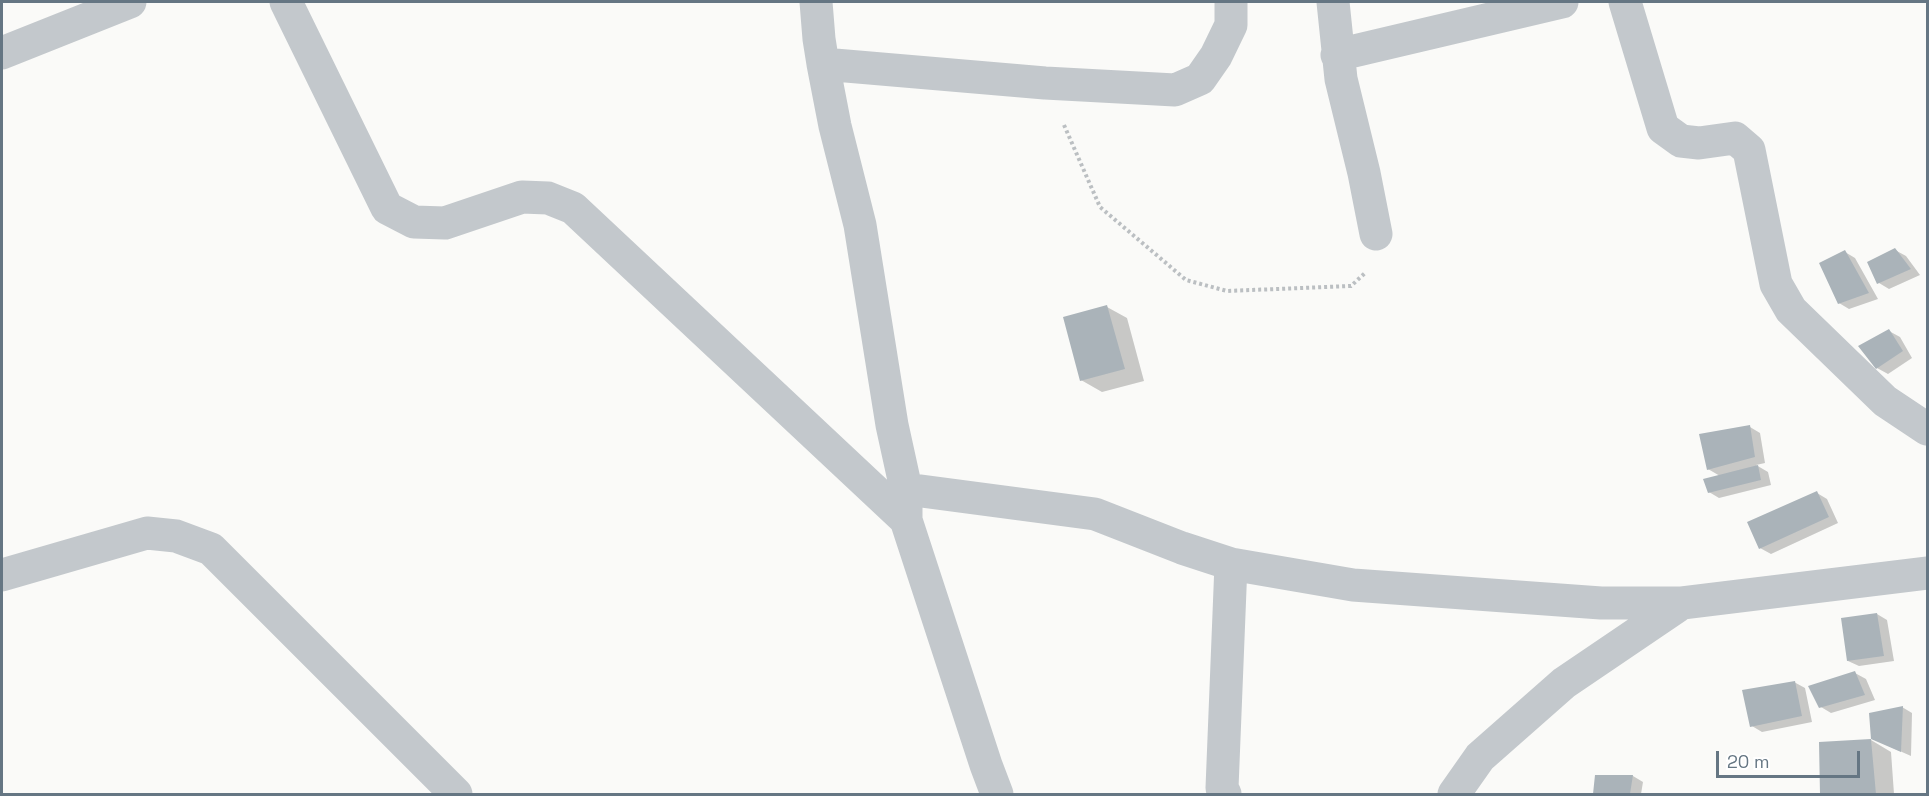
<!DOCTYPE html>
<html>
<head>
<meta charset="utf-8">
<style>
	body { margin:0 }
	#map { position:relative; width:1929px; height:796px; overflow:hidden; background:#fafaf8; font-family:"Space Grotesk",sans-serif }
	canvas { display:block }
	.frame { position:absolute; inset:0; border:3px solid #657683; pointer-events:none }
	.scale { position:absolute; left:1716px; top:751px; width:144px; height:27px; box-sizing:border-box; border:3px solid #657683; border-top:0; padding-left:8px; font-size:18px; line-height:21px; white-space:nowrap; color:#657683; -webkit-text-stroke:4px #fff; paint-order:stroke }
</style>
</head>
<body>
<div id="map">
<canvas width="1929" height="796"></canvas>
<div class="frame"></div>
<div class="scale">20 m</div>
</div>
<script>
const g = document.querySelector('canvas').getContext('2d');
g.lineJoin = 'round';
function fillPath(path, color) { g.fillStyle = color; g.fill(path, 'evenodd'); }
function stroke(path, color, width, dash) { g.strokeStyle = color; g.lineWidth = width; g.lineCap = dash ? 'butt' : 'round'; g.setLineDash(dash || []); g.stroke(path); }
fillPath(new Path2D(`
	M1895,250L1906,256L1920,275L1889,289L1879,283Z
	M1845,252L1855,258L1878,299L1849,309L1839,303Z
	M1107,307L1127,318L1144,381L1102,392L1081,380Z
	M1889,331L1900,337L1912,358L1888,374L1877,368Z
	M1750,427L1760,433L1765,463L1756,465L1768,472L1771,485L1719,498L1709,492L1720,476L1708,469Z
	M1817,493L1827,499L1838,523L1771,554L1760,548Z
	M1877,614L1887,620L1894,661L1859,666L1848,661Z
	M1855,673L1866,679L1875,700L1831,713L1821,707Z
	M1794,682L1805,688L1812,722L1762,732L1752,726Z
	M1902,707L1912,713L1911,756L1884,744Z
	M1871,740L1891,752L1894,794H1821V743Z
	M1633,776L1643,782L1641,794H1594L1596,777Z`), '#0003');
fillPath(new Path2D(`
	M1895,248L1911,269L1877,284L1867,262Z
	M1845,250L1869,293L1838,304L1819,263Z
	M1107,305L1125,369L1080,381L1063,317Z
	M1889,329L1903,351L1876,369L1858,346Z
	M1750,425L1755,457L1707,470L1699,434Z
	M1758,465L1761,480L1708,493L1703,479Z
	M1817,491L1829,517L1759,549L1747,522Z
	M1877,613L1884,656L1847,661L1841,618Z
	M1855,671L1865,695L1819,708L1808,686Z
	M1795,681L1802,716L1750,727L1742,690Z
	M1903,706L1901,752L1871,739L1876,794H1820L1819,742L1871,739L1869,713Z
	M1595,775H1633L1630,794H1593Z`), '#aab3b9');
stroke(new Path2D(`
	M1064,125L1100,207L1186,280L1227,291L1351,286L1365,273`), '#bbbfc2', 4, [3, 3]);
stroke(new Path2D(`
	M286,2L387,208L414,222L445,223L522,197L548,198L573,208L906,520
	M816,2L819,39L823,64L835,126L860,225L892,425L906,489V520L986,765L997,794
	M1333,2L1341,79L1364,173L1376,234
	M1625,2L1663,128L1681,141L1699,143L1735,138L1749,150L1776,284L1791,310L1885,401L1927,429
	M2,53L130,2
	M1337,55L1562,2
	M823,64L1045,83L1175,90L1200,79L1216,56L1231,25V2
	M906,489L1095,514L1182,548L1231,564L1353,585L1601,603H1682
	M2,575L147,533L176,536L211,549L456,794
	M1225,794L1222,788L1231,564
	M1454,794L1480,757L1564,683L1682,603L1928,573`), '#c3c8cc', 33);
</script>
</body>
</html>
